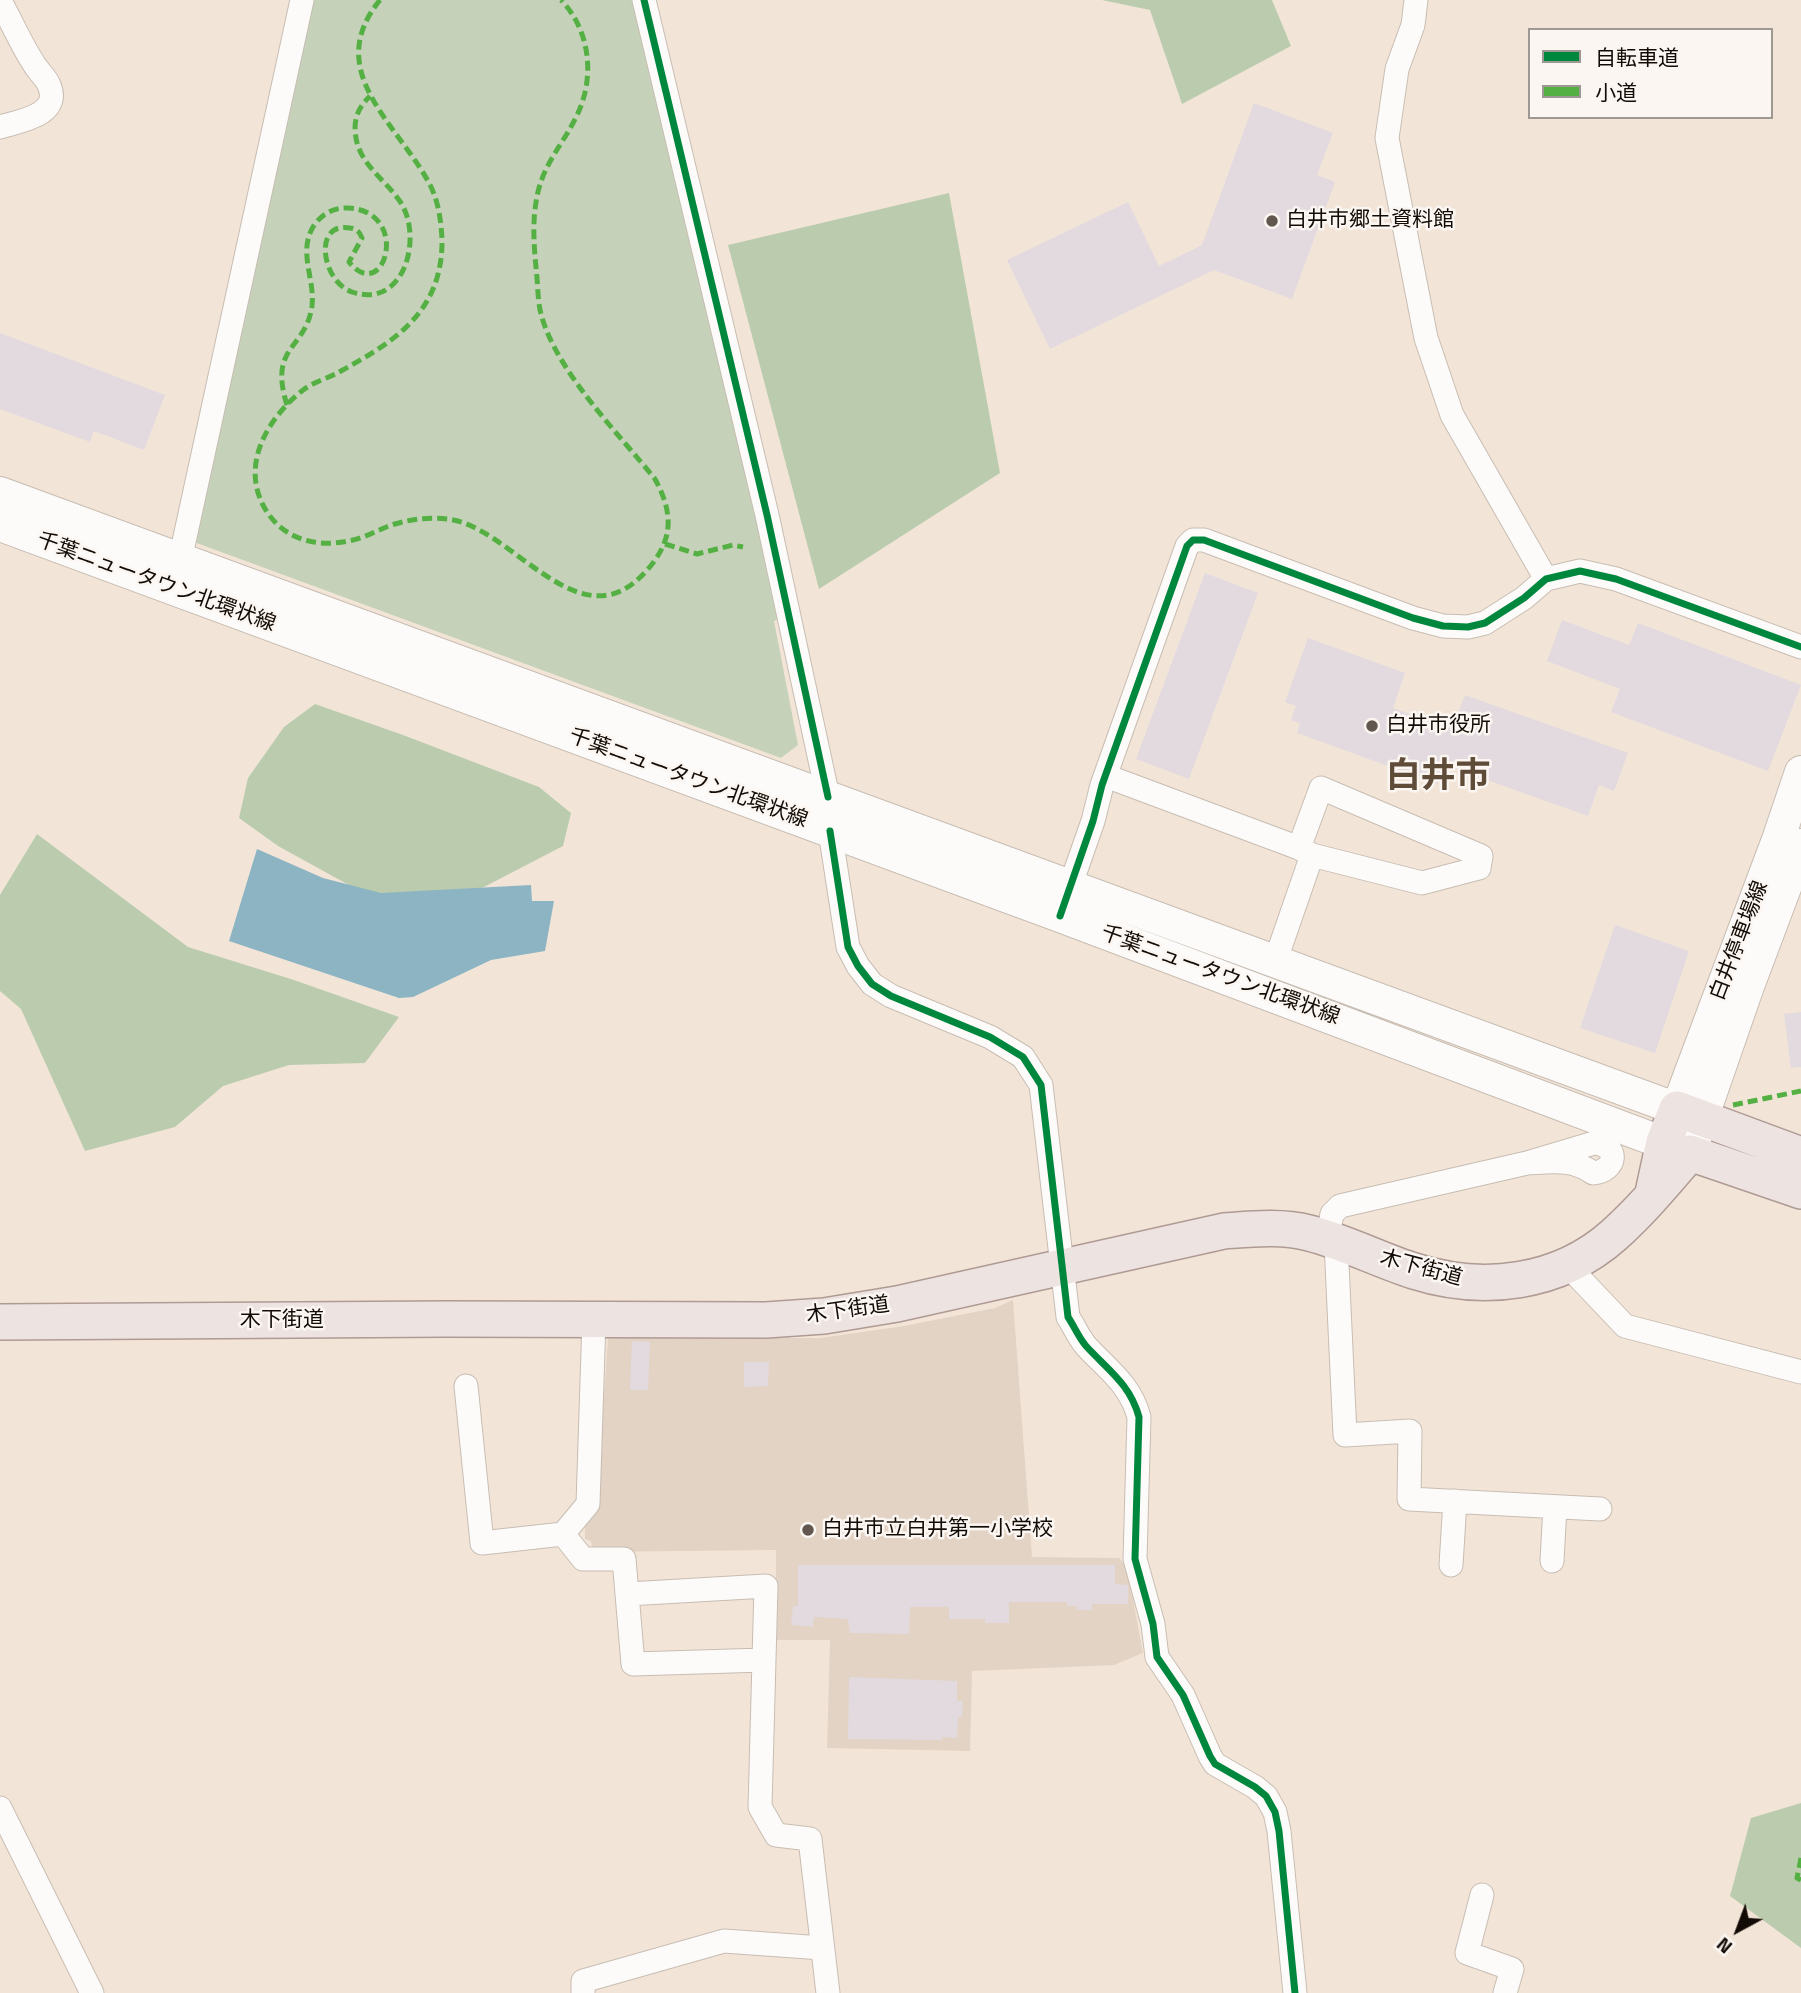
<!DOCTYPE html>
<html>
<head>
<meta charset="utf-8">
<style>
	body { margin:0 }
	#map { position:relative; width:1801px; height:1993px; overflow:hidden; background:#f2e5d8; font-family:"Titillium Web","Noto Sans JP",sans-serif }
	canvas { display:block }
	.legend { position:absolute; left:1528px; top:28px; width:245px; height:91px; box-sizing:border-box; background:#fbf6f2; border:2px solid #9e9893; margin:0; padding:9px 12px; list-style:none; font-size:21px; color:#130b05 }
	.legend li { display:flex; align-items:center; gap:14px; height:35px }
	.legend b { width:35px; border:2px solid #9e9893 }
	.north { position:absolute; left:1703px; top:1895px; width:70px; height:70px; -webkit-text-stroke:5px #fbf6f2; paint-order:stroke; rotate:221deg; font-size:19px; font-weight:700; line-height:28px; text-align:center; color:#130b05 }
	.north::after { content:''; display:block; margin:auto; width:24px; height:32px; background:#130b05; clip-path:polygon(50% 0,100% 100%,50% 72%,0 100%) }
</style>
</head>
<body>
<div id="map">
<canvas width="1801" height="1993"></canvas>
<ul class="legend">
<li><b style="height:9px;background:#00873e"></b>自転車道</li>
<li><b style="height:9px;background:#55b044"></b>小道</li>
</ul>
<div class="north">N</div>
</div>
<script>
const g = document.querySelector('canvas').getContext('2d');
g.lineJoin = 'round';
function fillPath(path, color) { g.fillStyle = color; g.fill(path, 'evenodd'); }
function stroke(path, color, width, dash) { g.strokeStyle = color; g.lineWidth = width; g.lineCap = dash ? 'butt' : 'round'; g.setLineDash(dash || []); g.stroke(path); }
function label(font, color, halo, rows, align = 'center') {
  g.font = font + ' "Titillium Web","Noto Sans JP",sans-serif'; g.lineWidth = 5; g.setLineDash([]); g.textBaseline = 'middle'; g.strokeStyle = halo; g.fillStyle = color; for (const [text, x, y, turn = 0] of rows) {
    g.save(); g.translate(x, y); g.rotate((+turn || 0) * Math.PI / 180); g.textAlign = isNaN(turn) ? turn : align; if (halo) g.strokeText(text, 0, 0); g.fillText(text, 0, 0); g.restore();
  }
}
fillPath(new Path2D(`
	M1013,1300L1032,1557L1119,1558L1127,1568L1143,1653L1114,1665L972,1671L970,1751L827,1748L830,1640H776V1550L593,1552L591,1541L585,1539V1520L596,1510L608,1338H820L904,1326L995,1308Z`), '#e3d3c5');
fillPath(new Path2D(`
	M310,0H635L781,618L774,621L798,745L781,758L194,542Z`), '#c5d2b9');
fillPath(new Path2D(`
	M1102,0H1272L1291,46L1182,104L1150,10Z
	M949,193L1000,473L819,589L728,245Z
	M315,704L403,735L539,787L571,813L563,846L484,887L396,911L278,846L239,818L248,778L284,727Z
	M37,834L188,947L294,980L399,1017L365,1063L289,1065L223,1086L175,1127L85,1151L21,1009L0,991V895Z
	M1801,1803V1948L1730,1896L1751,1818Z`), '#bbccae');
fillPath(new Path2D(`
	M257,849L323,878L381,893L531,885L532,901H554L545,951L491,960L413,997L399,998L229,941Z`), '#8cb4c3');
fillPath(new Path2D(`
	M1254,103L1333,133L1317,175L1335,182L1292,299L1214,270L1050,349L1007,260L1128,202L1159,266L1202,245Z
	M0,333L165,395L144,450L94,431L90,442L0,409Z
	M1205,573L1258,593L1189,779L1136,759Z
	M1562,620L1629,645L1638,623L1801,685L1768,771L1611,712L1620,689L1547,661Z
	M1308,638L1405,673L1393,708L1452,729L1465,695L1628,753L1614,791L1599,785L1588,816L1445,765L1438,784L1297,733L1300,723L1291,720L1296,706L1285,702Z
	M1615,925L1689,951L1655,1053L1580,1028Z
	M1801,1012V1067L1791,1068L1784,1014Z
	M632,1341L650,1342L648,1390H630Z
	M744,1362H769L768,1386L744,1387Z
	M798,1565H1115V1584L1128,1585V1604H1092V1610H1077V1606H1067V1602H1009V1623H985V1619H949V1607H910L909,1634L850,1633L848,1619L814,1617L813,1627L791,1625L793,1606H798Z
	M849,1677L957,1681V1701H963L962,1717H958L957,1738L942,1737V1740L848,1739Z`), '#e2dade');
const street = new Path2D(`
	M644,0L767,515L828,797
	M1416,0L1413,25L1397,69L1387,138L1426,338L1452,415L1546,579
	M0,1C12,22 22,47 36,67C40,73 46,78 49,85C62,115 20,121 0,127
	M180,560L302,0
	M1106,776L1299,848L1312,855L1422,883L1479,868L1481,856L1321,788L1299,848
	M830,831L848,947L858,966L872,984L891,996L990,1037L1023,1057L1041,1085L1068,1317C1074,1326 1079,1338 1086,1346C1108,1370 1130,1384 1139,1417L1135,1559L1153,1624L1157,1657L1183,1695L1210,1756L1215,1764L1255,1787L1266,1796L1275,1812L1279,1831L1295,1993
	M1065,901L1093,821L1102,785L1187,546L1193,540H1204L1413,618L1443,626L1468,627L1485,623L1524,598L1546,579L1580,571L1616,579L1801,647
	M1275,962L1312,855
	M1327,1240L1332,1214L1340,1206L1527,1163L1594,1143C1620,1145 1617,1171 1593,1173C1572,1158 1551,1162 1527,1163
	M1336,1243L1345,1435L1410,1431L1409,1499L1600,1509
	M1568,1266L1625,1326L1801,1372
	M594,1320L588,1504L563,1534L583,1559H624L633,1664L764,1660
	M466,1386L482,1543L563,1534
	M1552,1561L1555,1507
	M1451,1565L1455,1501
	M628,1594L766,1586L760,1807L776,1835L810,1839L828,1993
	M0,1808L92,1993
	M1482,1895L1467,1953L1512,1969L1505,1993
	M583,1993V1981L724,1941L822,1948`);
const secondary = new Path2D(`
	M0,493L1677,1109L1779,837L1801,772
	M0,525L1060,916L1690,1153L1748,986L1801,845`);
const primary = new Path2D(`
	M1653,1193L1664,1142L1677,1109L1801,1155
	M0,1322L446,1319L766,1320L824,1316L897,1304L1224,1231C1253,1229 1281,1226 1309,1233C1345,1242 1379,1260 1414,1271C1483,1293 1559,1284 1614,1235C1642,1210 1666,1181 1690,1153L1801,1191`);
stroke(street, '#c8bdb3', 25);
stroke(secondary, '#c8bdb3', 34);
stroke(primary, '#af9a94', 38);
stroke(street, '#fdfbf9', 23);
stroke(secondary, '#fdfbf9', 32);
stroke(primary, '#ede3e1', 35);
stroke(new Path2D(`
	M380,0C322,71 397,123 429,183C438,199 441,220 442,239C443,311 396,341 339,372C328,378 314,382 303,390C269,417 241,462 263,505C283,544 326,550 363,537C374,533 384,527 395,524C412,519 429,517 447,519C509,525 573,635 636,581C650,569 663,552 667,534C671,514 664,496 655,479C618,433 556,371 541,314C538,303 538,290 537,278C534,247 531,218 539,188C547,159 566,140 578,113C595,76 590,30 561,0
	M287,405C268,345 306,350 312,306C315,278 298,253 313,227C321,214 334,207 349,208C412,212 384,306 349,262L362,238C360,232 357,229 350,228C312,221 322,282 352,292C406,310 424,234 399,200C381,175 356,162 355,129C355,115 360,106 370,96
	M665,544L697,554L733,545L743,547
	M1733,1105L1801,1091
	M1801,1858L1797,1878L1801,1880`), '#55b044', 5, [10, 5]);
stroke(new Path2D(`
	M644,0L767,515L828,797
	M830,831L848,947L858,966L872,984L891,996L990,1037L1023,1057L1041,1085L1068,1317C1074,1326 1079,1338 1086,1346C1108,1370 1130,1384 1139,1417L1135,1559L1153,1624L1157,1657L1183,1695L1210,1756L1215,1764L1255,1787L1266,1796L1275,1812L1279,1831L1295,1993
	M1060,916L1093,821L1102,785L1187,546L1193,540H1204L1413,618L1443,626L1468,627L1485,623L1524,598L1546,579L1580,571L1616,579L1801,647`), '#00873e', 7);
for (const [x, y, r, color] of [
	[1272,221,7,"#61574f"],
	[1372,726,7,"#61574f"],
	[808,1530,7,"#61574f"]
]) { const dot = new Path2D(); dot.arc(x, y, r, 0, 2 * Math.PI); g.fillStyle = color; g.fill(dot); stroke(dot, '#fbf6f2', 2.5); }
label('21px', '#130b05', '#fbf6f2', [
	["白井市郷土資料館",1286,221],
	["白井市役所",1386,726],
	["白井市立白井第一小学校",822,1530]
], 'left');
label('21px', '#130b05', '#fbf6f2', [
	["千葉ニュータウン北環状線",156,583,20],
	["千葉ニュータウン北環状線",688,779,20],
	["白井停車場線",1740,941,-69],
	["千葉ニュータウン北環状線",1220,976,20],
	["木下街道",1421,1269,15],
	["木下街道",848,1311,-8],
	["木下街道",282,1321]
]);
label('bold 35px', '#5f4c38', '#fbf6f2', [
	["白井市",1438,778]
]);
</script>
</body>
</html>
